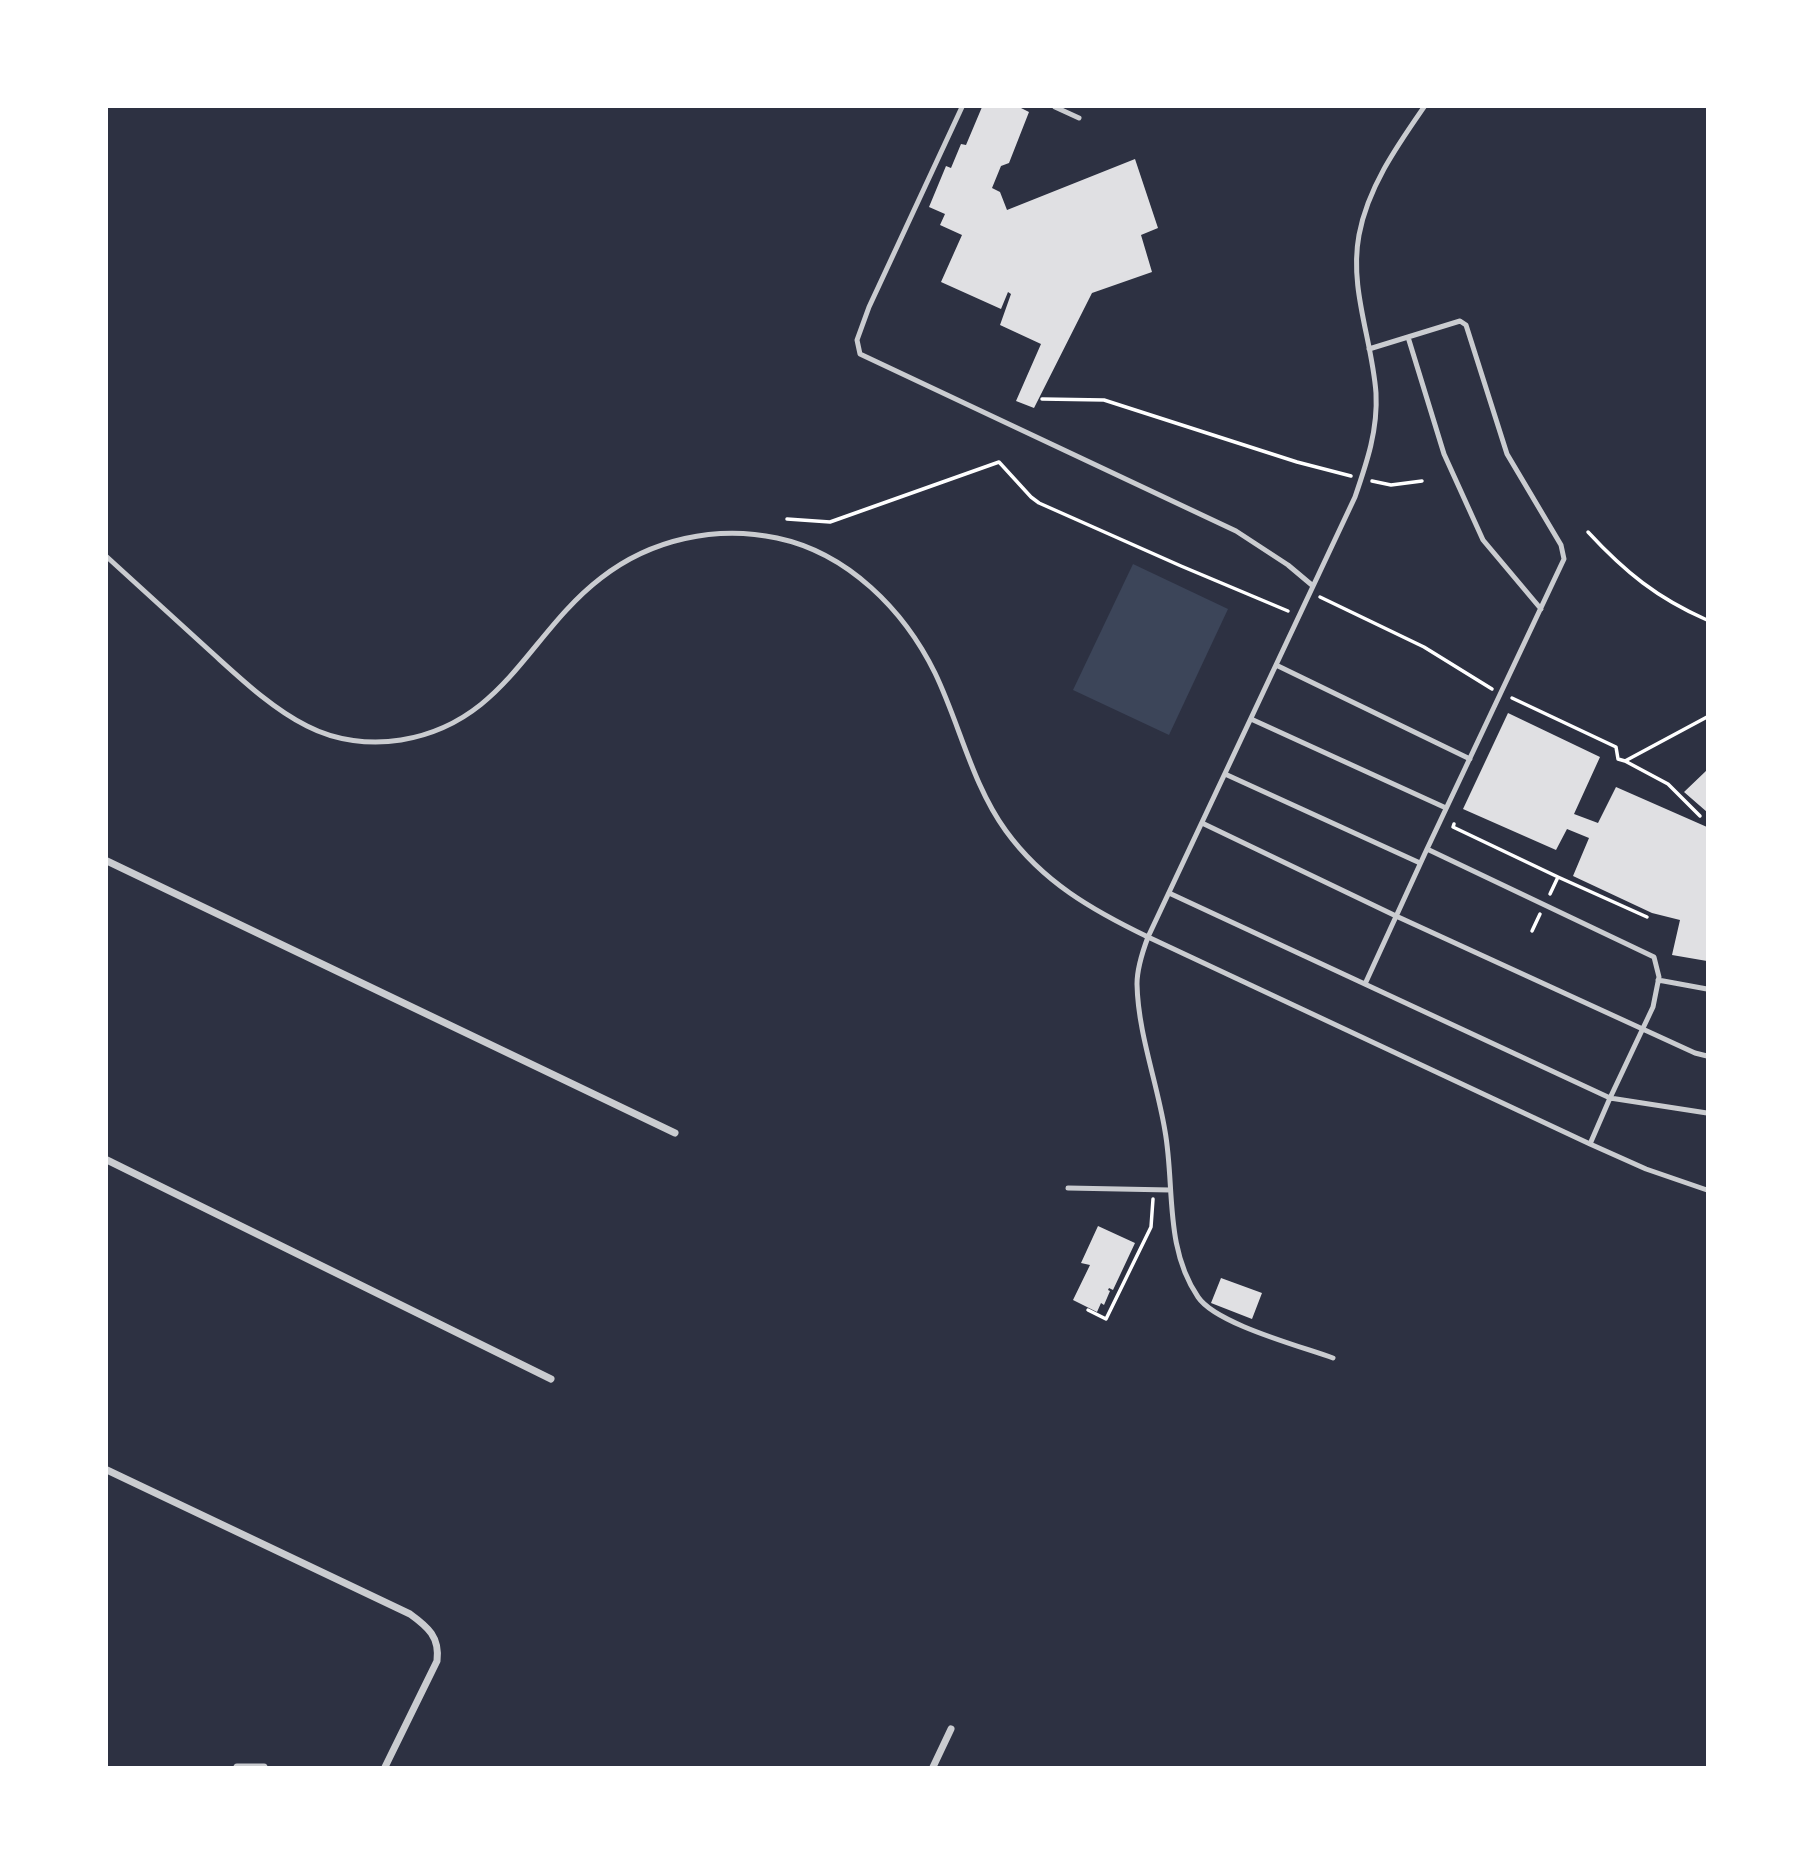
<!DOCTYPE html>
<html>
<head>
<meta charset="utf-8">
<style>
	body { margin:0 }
	#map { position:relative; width:1814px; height:1874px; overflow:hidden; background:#2d3142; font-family:"Space Grotesk",sans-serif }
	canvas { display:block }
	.frame { position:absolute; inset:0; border:108px solid #fff; pointer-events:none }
</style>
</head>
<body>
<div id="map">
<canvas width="1814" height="1874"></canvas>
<div class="frame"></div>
</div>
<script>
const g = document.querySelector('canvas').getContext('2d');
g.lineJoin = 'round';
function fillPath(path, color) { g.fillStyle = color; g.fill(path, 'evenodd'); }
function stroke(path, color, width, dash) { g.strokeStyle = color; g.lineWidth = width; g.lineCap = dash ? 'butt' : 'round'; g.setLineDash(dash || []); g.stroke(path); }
fillPath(new Path2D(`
	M1133,564L1228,609L1169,735L1073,690Z`), '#3c4559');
fillPath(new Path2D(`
	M982,107H1019L1029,112L1009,163L1001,166L992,188L1000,192L1007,210L1135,159L1158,228L1141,235L1152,272L1092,293L1034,408L1016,401L1041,344L1000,325L1011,294L1008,292L1001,309L941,282L962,235L940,225L945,214L929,207L946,166L951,168L961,144L966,145Z
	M1508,713L1600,757L1574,814L1598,823L1616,787L1707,827V961L1672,955L1680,920L1652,913L1573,876L1589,838L1567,829L1556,850L1463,809Z
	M1707,770V812L1684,792Z
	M1098,1226L1135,1243L1113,1290L1109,1288L1108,1290L1110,1291L1104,1305L1101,1303L1097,1312L1073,1300L1090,1265L1081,1263Z
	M1221,1278L1262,1293L1252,1319L1211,1303Z`), '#e0e0e3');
stroke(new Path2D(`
	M1042,399L1104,400L1297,462L1351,476
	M1372,481L1391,485L1422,481
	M787,519L830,522L999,462L1031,497L1039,503L1181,566L1288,611
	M1588,532C1625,572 1657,598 1707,620
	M1320,597L1424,647L1492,689
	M1512,698L1616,747L1618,759L1625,761L1707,717
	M1625,761L1668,784L1700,816
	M1454,824L1453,827L1558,877L1550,894
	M1558,877L1647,917
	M1532,931L1540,914
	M1088,1310L1106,1319L1151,1227L1153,1199`), '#fff', 3.5);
stroke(new Path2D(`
	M962,107L869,307L857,340L860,354L1236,531L1288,565L1313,586
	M1055,107L1079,118
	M1408,337L1444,454L1483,540L1541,609
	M1369,349L1460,321L1466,325L1507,454L1561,545L1564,559L1427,849
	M107,557C141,588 175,619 209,650C239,677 271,708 307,726C336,741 370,745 401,740C505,723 528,634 601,578C651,539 716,525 777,538C848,553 904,610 935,673C960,725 972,784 1006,831C1043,882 1092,910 1148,937L1590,1144L1646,1169L1707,1190
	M1276,665L1470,759
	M1251,719L1446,808
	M1225,774L1420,863
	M1202,823L1396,916L1695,1053L1707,1056
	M1169,893L1610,1098L1590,1144
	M1658,980L1707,989
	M1365,984L1427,849L1654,957L1659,977L1653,1007L1610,1098L1707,1113
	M1068,1188L1170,1190
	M1333,1358C1300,1346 1216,1324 1198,1297C1164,1247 1175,1186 1165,1131C1157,1082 1138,1033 1137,984C1137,968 1142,953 1148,937L1355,497C1367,462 1378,430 1376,393C1372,339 1349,289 1359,235C1368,187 1397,146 1424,107`), '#caccd0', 5);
stroke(new Path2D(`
	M107,861L675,1133
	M107,1160L551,1379
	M107,1470L410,1614C428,1627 440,1637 437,1661L385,1767
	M237,1767H264
	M933,1767L951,1729`), '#caccd0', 7);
</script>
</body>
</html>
